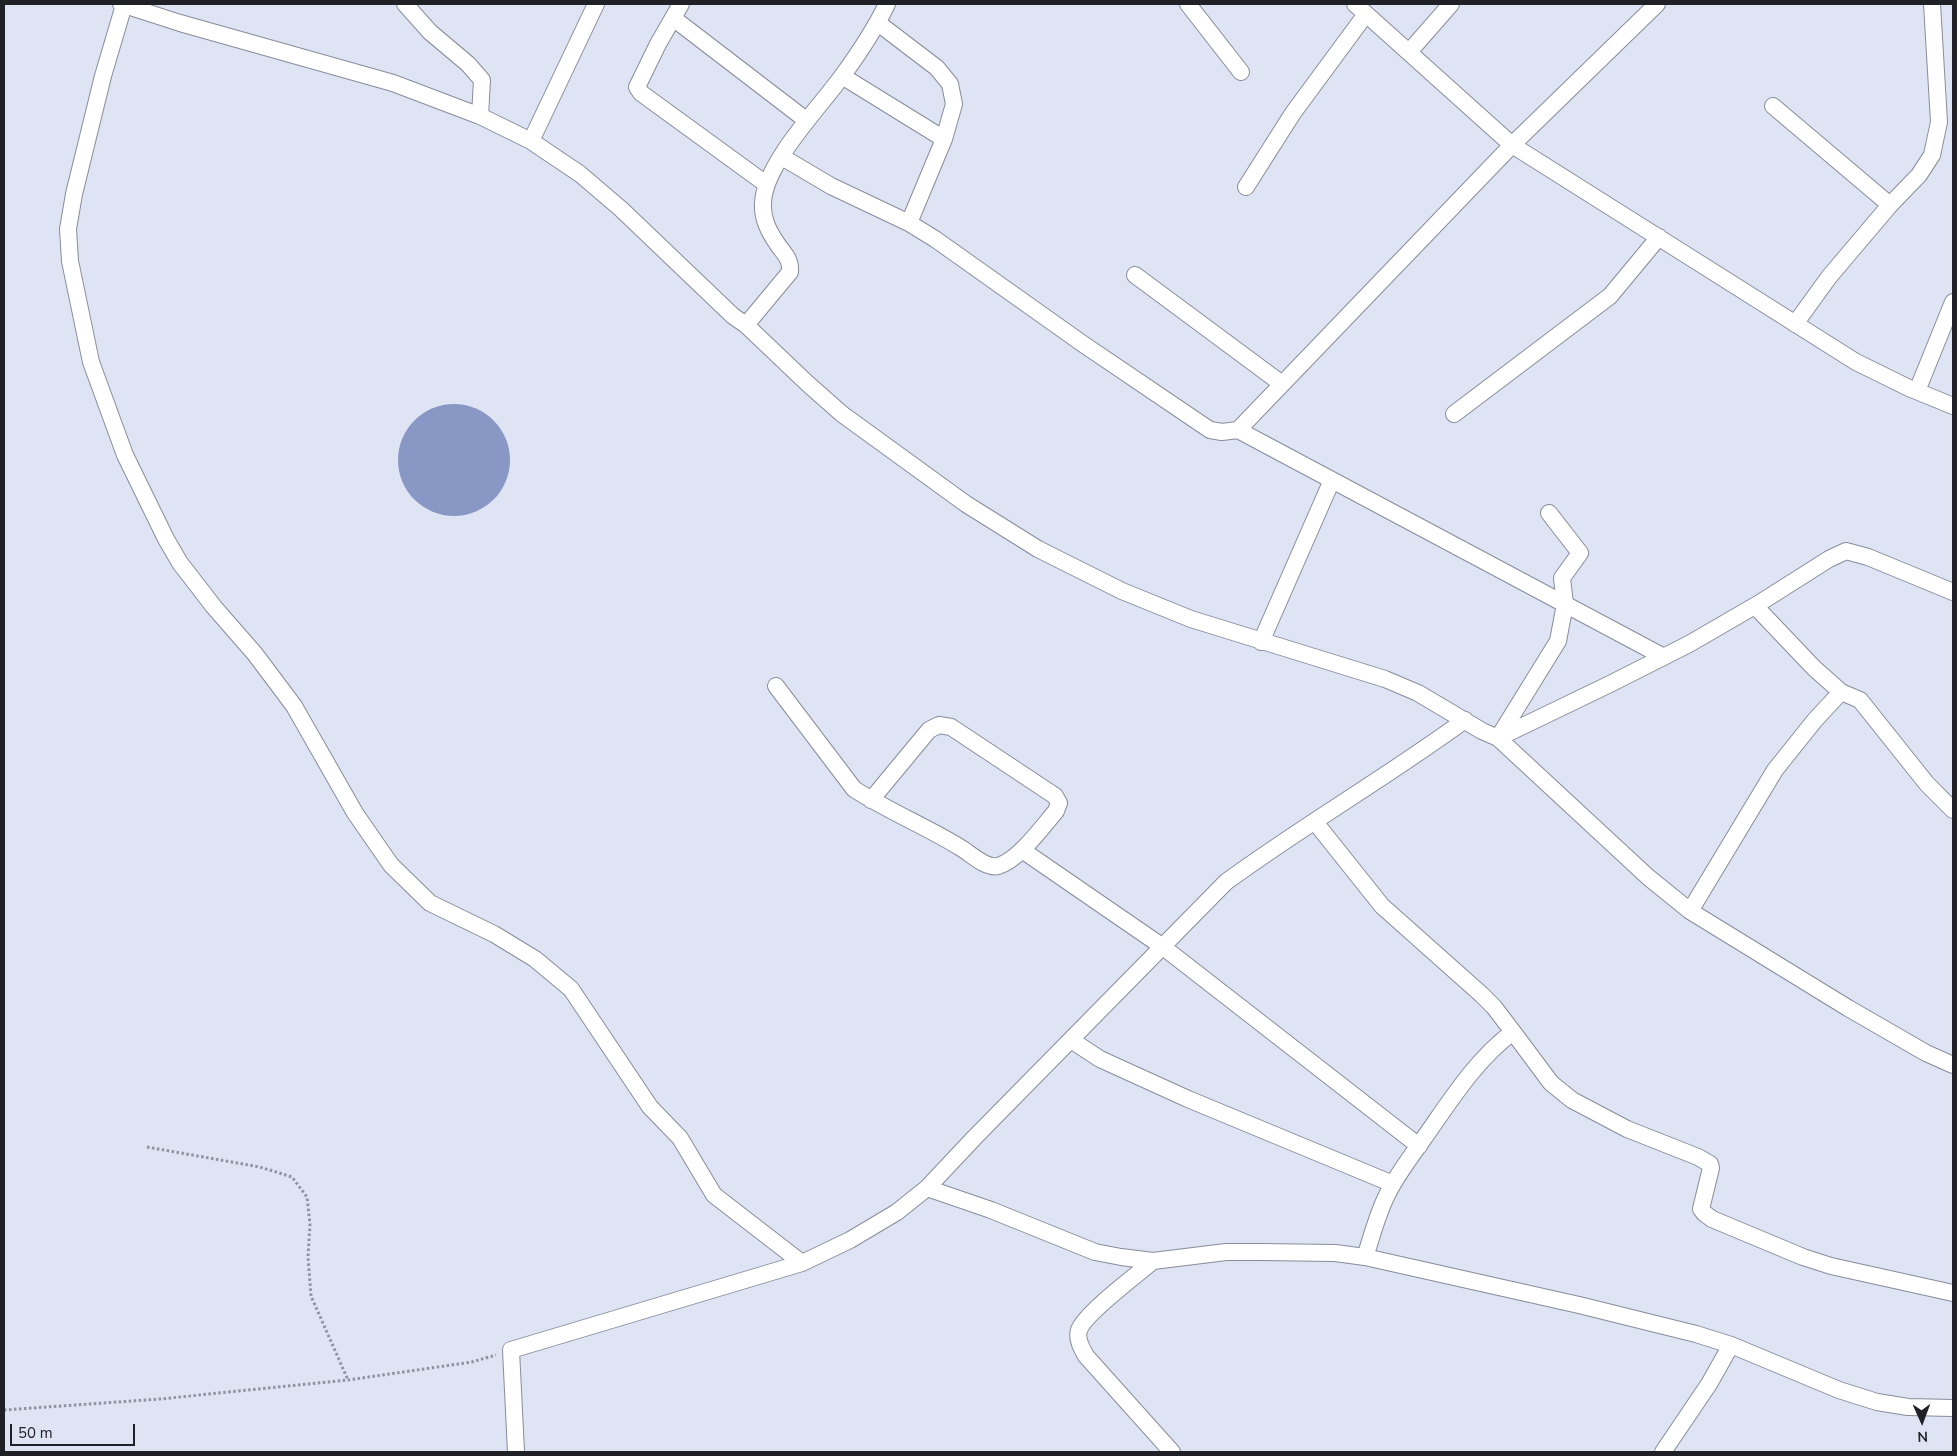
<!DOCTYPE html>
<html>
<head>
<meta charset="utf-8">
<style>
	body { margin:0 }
	#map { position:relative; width:1957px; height:1456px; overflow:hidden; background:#dee4f4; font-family:"Nunito Sans",sans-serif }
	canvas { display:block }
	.frame { position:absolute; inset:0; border:5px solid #202127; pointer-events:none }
	.north { position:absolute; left:1897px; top:1396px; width:50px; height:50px; -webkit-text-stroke:4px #dee4f4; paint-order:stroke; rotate:178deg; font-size:14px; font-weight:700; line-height:20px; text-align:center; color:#202127 }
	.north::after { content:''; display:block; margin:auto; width:18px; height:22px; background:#202127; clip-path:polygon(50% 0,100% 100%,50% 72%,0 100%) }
	.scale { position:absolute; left:10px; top:1424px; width:125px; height:22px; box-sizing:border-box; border:2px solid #202127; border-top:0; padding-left:6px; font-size:15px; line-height:18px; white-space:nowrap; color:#202127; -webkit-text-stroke:4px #dee4f4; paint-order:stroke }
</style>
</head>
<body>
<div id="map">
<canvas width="1957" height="1456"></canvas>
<div class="frame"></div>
<div class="north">N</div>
<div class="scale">50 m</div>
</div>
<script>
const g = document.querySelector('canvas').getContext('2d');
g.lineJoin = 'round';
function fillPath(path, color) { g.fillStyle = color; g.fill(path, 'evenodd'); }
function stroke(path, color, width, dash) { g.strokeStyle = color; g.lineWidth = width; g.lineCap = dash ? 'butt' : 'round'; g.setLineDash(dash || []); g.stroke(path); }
fillPath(new Path2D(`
	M398 460a56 56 0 1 1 112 0a56 56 0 1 1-112 0Z`), '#8997c5');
const street = new Path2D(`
	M121,4L180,23L393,83L480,116L531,141L580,174L621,209L733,316L746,325L808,384L842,414L966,504L1038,549L1122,591L1191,619L1385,679L1418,693L1482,731L1498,738L1648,877L1690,911L1848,1008L1926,1053L1953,1065
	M405,4L430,32L468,64L482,80L480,116
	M681,4L658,44L637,87L641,93L766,184
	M1188,4L1241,72
	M1355,4L1512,145L1856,362L1909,388L1953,406
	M1657,4L1512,145L1238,430L1664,657
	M124,5L103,76L74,194L68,229L70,261L91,362L125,455L166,539L180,563L214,607L255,654L294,706L355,813L391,865L430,903L494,934L535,959L571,989L650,1107L680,1138L714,1195L802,1263
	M673,18L806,120
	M878,23L937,68L950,84L954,104L944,139L909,223
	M1409,52L1451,4
	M842,76L944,139
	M1773,106L1890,205
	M531,141L596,4
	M782,157L831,186L909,223L935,239L1083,344L1210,430L1222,432L1238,430
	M1246,187L1293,113L1366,14
	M1135,275L1282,384
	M1795,324L1829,277L1890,205L1919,175L1932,155L1939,122L1932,4
	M746,325L790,272C791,259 785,255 778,245C769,232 762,219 763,203C764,164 820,107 843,75C859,53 875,29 887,4
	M1917,391L1953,302
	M1454,414L1610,296L1659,237
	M1755,606L1814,668L1841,692
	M1261,642L1332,480
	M776,686L854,789C888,811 927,827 961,848C971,854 986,869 998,866C1018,861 1043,826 1056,811L1059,803L1055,796L951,727L939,725L929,730L871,800
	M1498,738L1610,684L1689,644L1758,604L1829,559L1846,551L1868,557L1953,592
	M1498,738L1558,641L1565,604L1562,578L1580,553L1549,513
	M1315,822L1382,906L1482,995L1494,1007L1513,1032
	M1022,850L1163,947L1419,1146
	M1690,911L1775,770L1815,720L1841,692L1860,700L1927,784L1953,810
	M1071,1040L1100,1059L1188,1099L1393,1184
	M927,1188L975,1137L1226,882C1304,825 1387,777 1465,720
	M1365,1257C1372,1236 1377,1215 1387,1195C1396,1176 1410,1158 1422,1141C1449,1103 1475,1060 1513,1032L1551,1083L1572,1100L1627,1129L1698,1157L1710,1164L1711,1168L1701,1209L1704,1213L1712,1219L1803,1257L1831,1266L1953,1293
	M1153,1261C1137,1275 1085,1313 1079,1330C1076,1339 1082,1349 1086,1356L1172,1452
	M516,1452L511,1350L802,1263L850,1240L897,1212L927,1188L991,1210L1095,1252L1121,1257L1153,1261L1226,1252H1261L1335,1253L1365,1257L1579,1305L1696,1334L1731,1345L1839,1390L1877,1402L1908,1407L1953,1408
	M1663,1452L1709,1384L1731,1345`);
stroke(street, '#888c9b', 18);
stroke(new Path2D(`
	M147,1147L260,1167L292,1177L307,1197L310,1224L308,1257L311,1296L348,1380
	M4,1410L160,1399L348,1380L472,1362L496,1355`), '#8f939f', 3, [2.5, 2.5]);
stroke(street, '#fff', 16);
</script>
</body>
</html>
